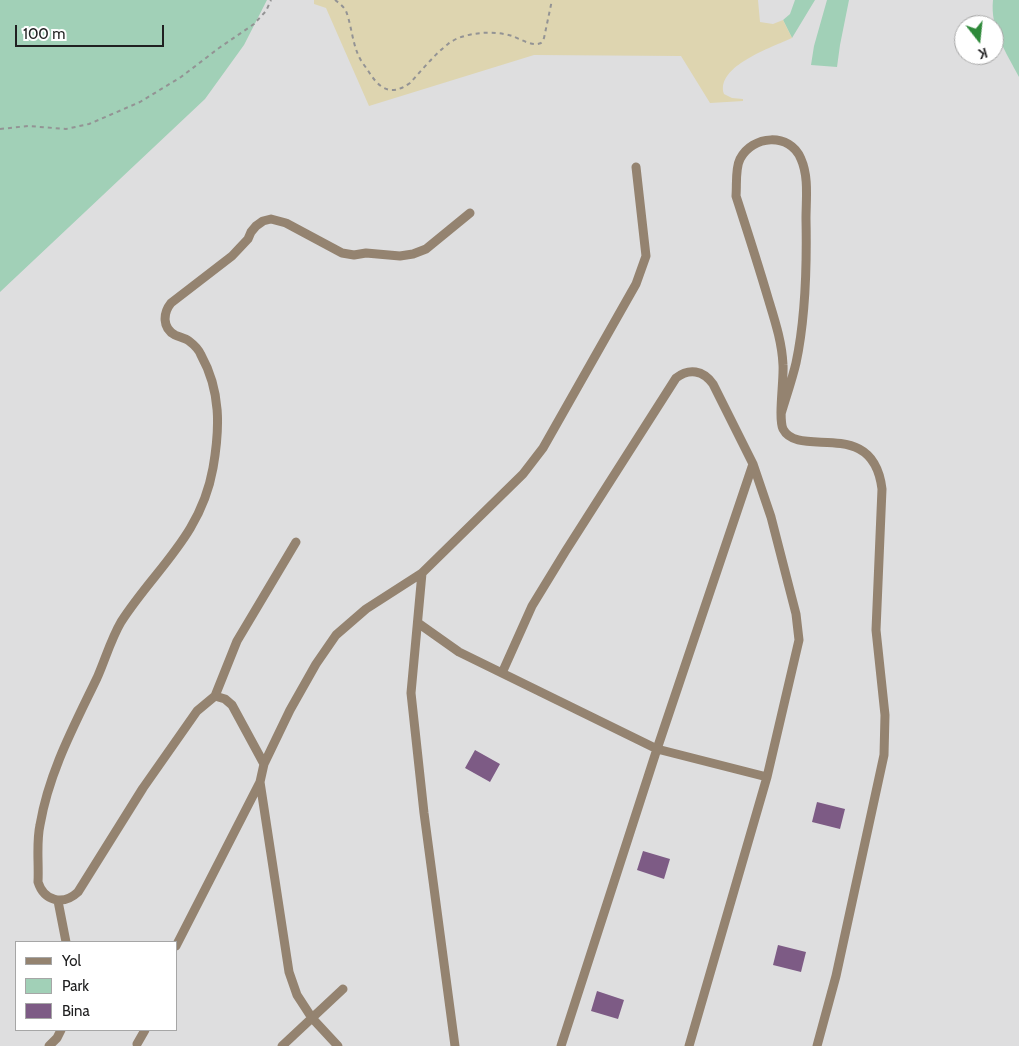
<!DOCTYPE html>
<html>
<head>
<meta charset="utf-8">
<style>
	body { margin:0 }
	#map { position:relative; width:1019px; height:1046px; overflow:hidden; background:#dededf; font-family:Cabin,sans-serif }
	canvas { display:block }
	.legend { position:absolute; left:15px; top:941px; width:162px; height:90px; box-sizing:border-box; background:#fff; border:1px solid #a6a6a6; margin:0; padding:6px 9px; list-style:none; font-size:15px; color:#202021 }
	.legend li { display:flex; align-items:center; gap:10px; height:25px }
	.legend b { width:25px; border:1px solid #a6a6a6 }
	.north { position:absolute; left:954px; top:15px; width:50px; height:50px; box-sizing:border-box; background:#fff; border:1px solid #a6a6a6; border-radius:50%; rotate:164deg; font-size:14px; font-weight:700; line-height:20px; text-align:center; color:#202021 }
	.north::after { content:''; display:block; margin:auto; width:18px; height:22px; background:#2e893a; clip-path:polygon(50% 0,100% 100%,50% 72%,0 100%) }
	.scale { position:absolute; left:15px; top:25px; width:149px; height:22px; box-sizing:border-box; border:2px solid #202021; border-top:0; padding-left:6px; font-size:15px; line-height:18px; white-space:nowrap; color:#202021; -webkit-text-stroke:4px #fff; paint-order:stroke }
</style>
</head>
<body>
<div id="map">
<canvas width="1019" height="1046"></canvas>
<ul class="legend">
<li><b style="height:6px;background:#948370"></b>Yol</li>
<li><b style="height:14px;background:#a1d0b7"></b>Park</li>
<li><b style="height:14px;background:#7d5b85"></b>Bina</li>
</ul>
<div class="north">K</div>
<div class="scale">100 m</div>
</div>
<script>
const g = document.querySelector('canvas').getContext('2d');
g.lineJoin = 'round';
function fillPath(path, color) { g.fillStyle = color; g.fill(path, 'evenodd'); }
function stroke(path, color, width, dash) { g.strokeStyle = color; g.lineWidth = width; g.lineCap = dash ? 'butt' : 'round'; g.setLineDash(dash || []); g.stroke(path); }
fillPath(new Path2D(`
	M0,0H267L244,45L205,99L0,292Z
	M795,0H815L792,38L783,20L790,14Z
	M827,0H849L840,45L837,67L811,65L814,46Z
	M993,0H1019V77C1006,52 990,29 993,0Z`), '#a1d0b7');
fillPath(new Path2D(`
	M314,0H758L760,22L773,24L783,20L792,38C773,47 715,66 724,94L732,98L743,99V101L710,103L681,56L534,55L369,106L326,8L314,4Z`), '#ded5b0');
fillPath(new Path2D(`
	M475,750L500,764L490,782L465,768Z
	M817,802L845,809L840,829L812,822Z
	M643,851L670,859L664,879L637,870Z
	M778,945L806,952L801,972L773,965Z
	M597,991L624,1000L618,1019L591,1011Z`), '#7d5b85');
stroke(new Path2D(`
	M335,0C339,3 344,7 346,11C351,24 352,39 357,52C359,58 363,64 367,69C378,87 389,98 410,83C422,70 434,55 448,44C463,32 494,30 512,36C521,39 532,47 541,43L544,38L552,0
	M0,129L28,126L66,129L89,124L140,102L181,77L219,48L254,24L266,11L271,0`), '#939394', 2, [4, 4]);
stroke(new Path2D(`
	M781,414C786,397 792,380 796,363C806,316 807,267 806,219C806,199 809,177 801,159C790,132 752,135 740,159C735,169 737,184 736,196C747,230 758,264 768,298C775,321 782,342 783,365C784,380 778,418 783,429C799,460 873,415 882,489L876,630L885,715L884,755L836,976L817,1046
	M422,573L411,693L424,813L455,1046
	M418,623L459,652L657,749L767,777
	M502,673L532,606L565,552L676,378C689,368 703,370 713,384L753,464L771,517L796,614L799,640L767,777L689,1046
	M215,696L237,641L296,542
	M264,764L232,705L225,699L215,696L197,711L143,788L78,892C63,906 44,901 38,882C39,863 36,843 40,825C49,772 74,726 97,678C105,660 111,639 121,622C155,569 201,536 213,468C220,428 221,391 201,355C199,350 193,344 189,341C185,338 179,337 175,335C162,328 163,313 171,303L232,256L248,239L251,232L256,226L263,221L271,219L286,223L342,253L354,255L366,253L400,256L413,254L426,249L470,213
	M260,782L289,972L297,995L312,1018L338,1046
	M58,901L66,942
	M176,946L260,782L264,764L290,710L316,664L336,635L366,609L422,573L523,474L543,448L636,284L646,256L636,167
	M137,1044L145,1030
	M49,1046L57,1038L61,1030
	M282,1046L343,989
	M561,1046L657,749L753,464`), '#948370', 9);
</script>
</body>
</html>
